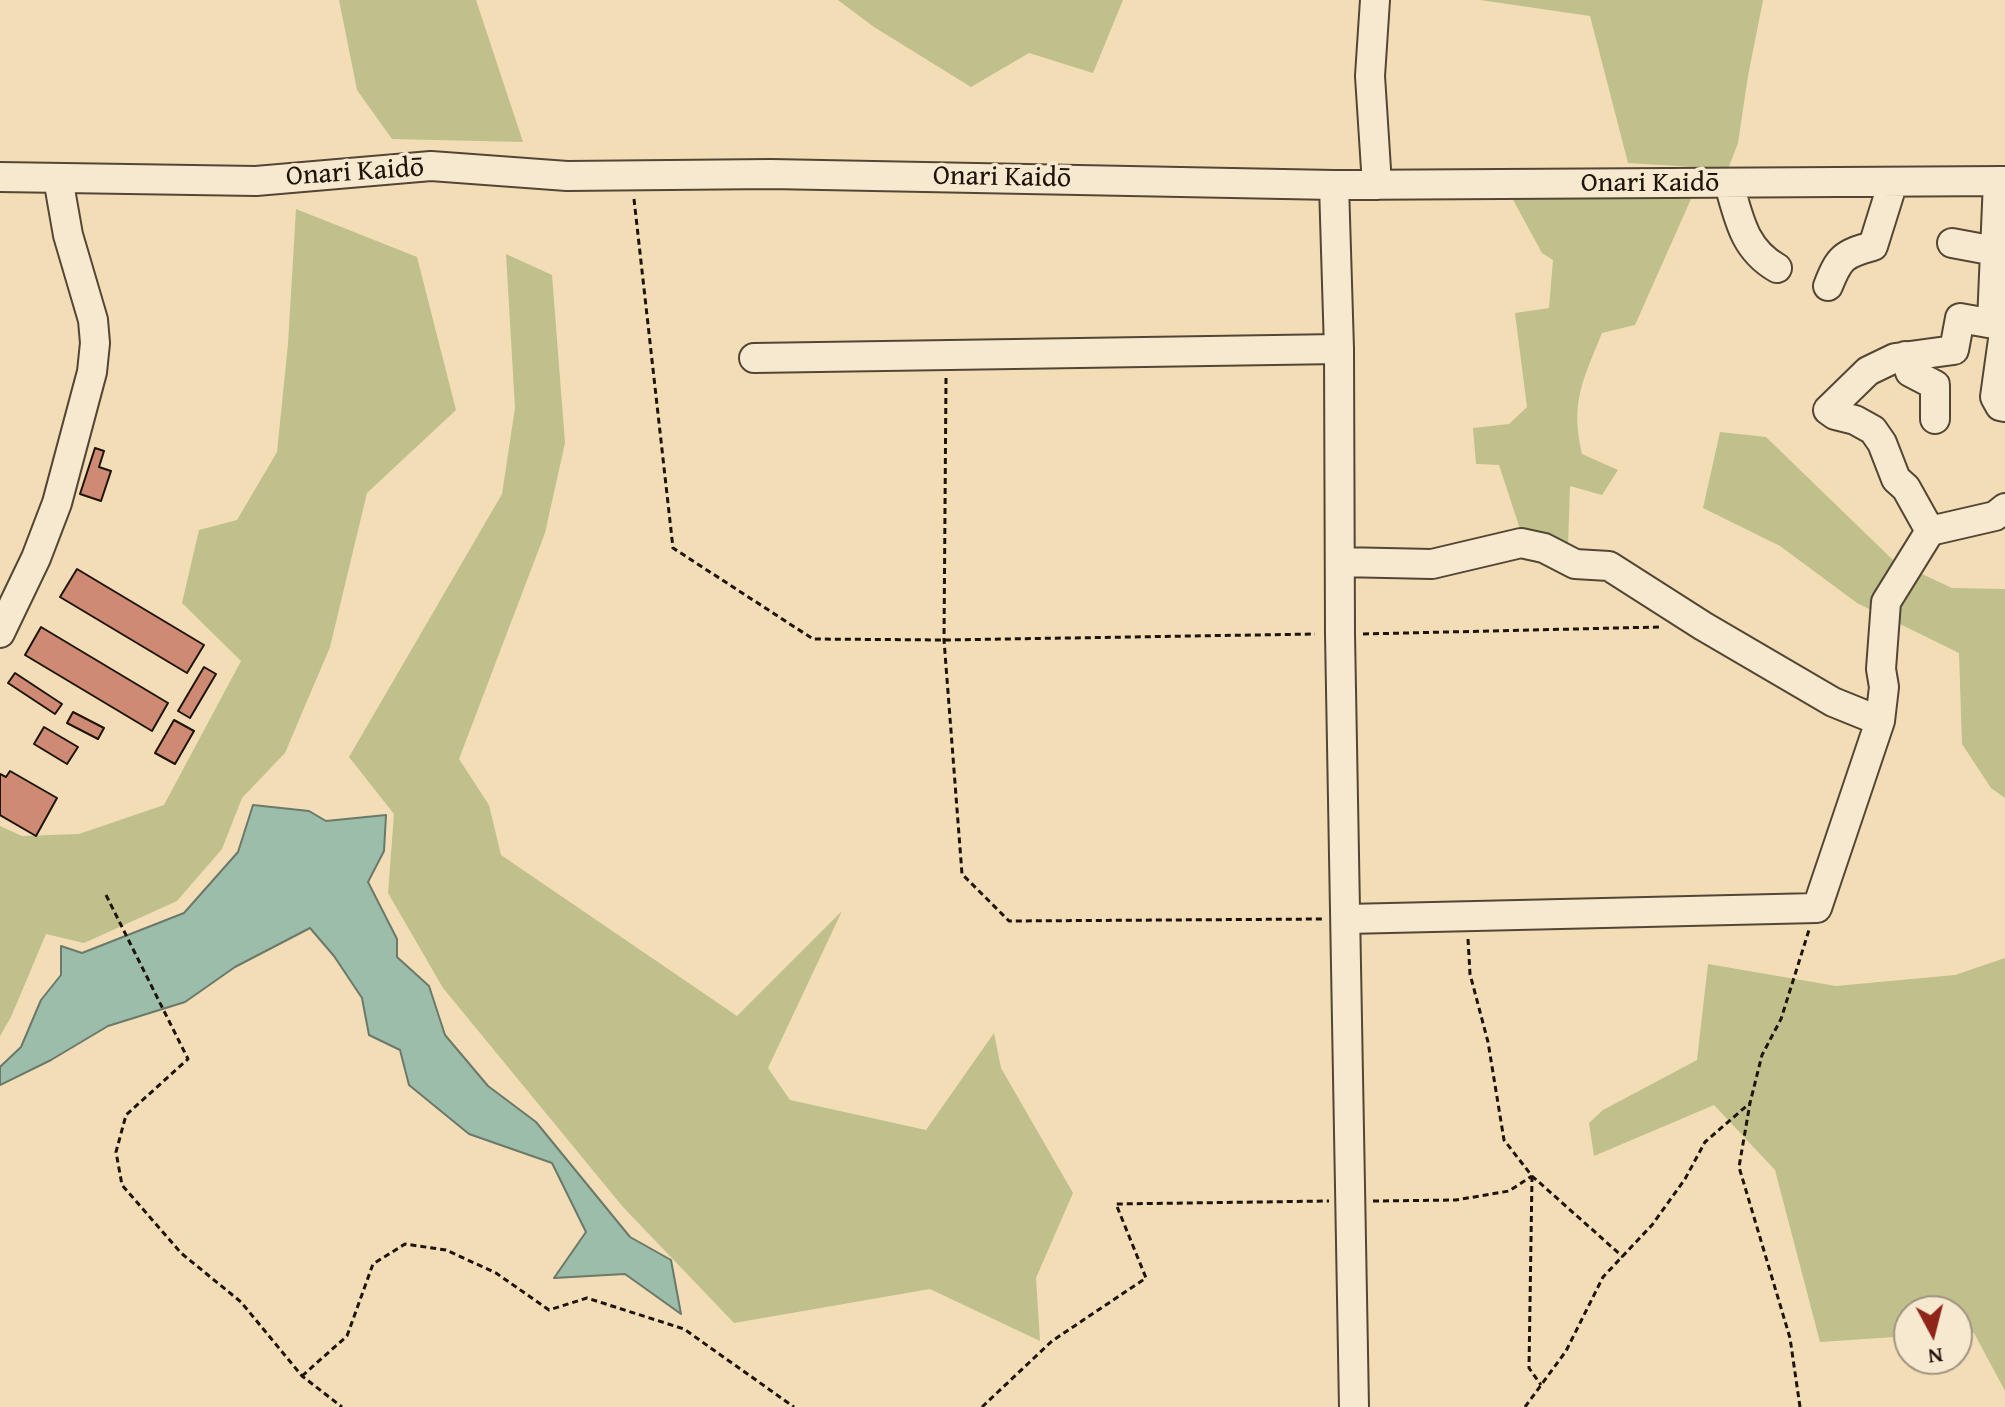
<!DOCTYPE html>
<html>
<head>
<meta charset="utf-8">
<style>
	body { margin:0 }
	#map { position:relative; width:2005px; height:1407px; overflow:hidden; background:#f2ddb7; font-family:"Gentium Book Plus",serif }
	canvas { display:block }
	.north { position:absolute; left:1893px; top:1295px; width:80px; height:80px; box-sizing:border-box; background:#f7e9d0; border:2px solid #a09481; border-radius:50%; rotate:173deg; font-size:22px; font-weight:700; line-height:32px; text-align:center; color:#1e140a }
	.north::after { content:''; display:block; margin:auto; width:28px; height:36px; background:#8f2418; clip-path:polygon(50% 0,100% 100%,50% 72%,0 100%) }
</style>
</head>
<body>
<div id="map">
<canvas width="2005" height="1407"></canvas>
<div class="north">N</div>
</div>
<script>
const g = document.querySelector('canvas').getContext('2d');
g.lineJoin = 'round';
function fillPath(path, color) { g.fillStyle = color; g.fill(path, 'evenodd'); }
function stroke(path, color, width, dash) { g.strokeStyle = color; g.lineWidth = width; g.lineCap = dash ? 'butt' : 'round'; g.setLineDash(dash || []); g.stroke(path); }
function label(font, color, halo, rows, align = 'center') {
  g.font = font + ' "Gentium Book Plus",serif'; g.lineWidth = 7; g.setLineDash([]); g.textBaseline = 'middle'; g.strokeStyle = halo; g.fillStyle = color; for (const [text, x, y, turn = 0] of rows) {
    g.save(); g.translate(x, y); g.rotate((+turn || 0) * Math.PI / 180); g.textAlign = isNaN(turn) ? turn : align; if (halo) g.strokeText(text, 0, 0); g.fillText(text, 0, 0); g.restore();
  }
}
fillPath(new Path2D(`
	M339,0H476L523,142L392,139L357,90Z
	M838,0H1123L1093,73L1029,53L971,87L874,27Z
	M1480,0H1763L1748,76L1738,143L1728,169L1628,163L1590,16Z
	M1511,196L1691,199L1635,325L1602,333C1583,380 1570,402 1582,454L1618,470L1602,495L1570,486L1568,546L1522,535L1499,465L1476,464L1473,428L1509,424L1527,407L1515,313L1549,308L1553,260L1542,253Z
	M296,209L417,257L456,410L367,493L330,647L285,753L242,798L222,849L177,901L84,943L46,934L11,1017L0,1036V826L22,836L79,834L164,805L241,661L182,603L199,530L237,520L277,452L288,344Z
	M506,254L552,275L565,443L545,533L459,759L489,805L501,855L737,1016L842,911L768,1068L790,1100L926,1130L994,1033L1001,1068L1073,1193L1036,1278L1040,1341L930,1289L734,1323L623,1207L443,988L388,893L394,814L349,757L502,494L515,408Z
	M1720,432L1766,437L1894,561L1952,588L2005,589V798L1991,788L1962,744L1959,653L1857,603L1780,546L1703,508Z
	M2005,958V1391L1974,1333H1957V1311H1909V1336L1820,1342L1775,1170L1714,1105L1594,1156L1589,1123L1603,1110L1697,1060L1708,964L1836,986L1955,975Z`), '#bfc08b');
const water = new Path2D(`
	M253,805L309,811L326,821L386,815L384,851L368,882L397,939V957L429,986L445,1035L488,1086L536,1122L630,1237L671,1260L681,1314L625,1274L554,1278L586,1232L552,1163L469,1134L409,1085L400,1050L369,1035L362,998L334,956L310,928L235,967L185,1002L108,1026L51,1060L0,1085V1067L21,1047L41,1000L61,975V946L82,953L184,913L238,852Z`);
fillPath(water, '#9cbdaa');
stroke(water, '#6a796a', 2);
const building = new Path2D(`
	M95,448L104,451L99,467L111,471L101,501L80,494Z
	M77,569L204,645L187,673L60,597Z
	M41,627L168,703L152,731L25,655Z
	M204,667L216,674L190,718L178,711Z
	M15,673L62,704L55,714L8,683Z
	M73,712L104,728L98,739L67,723Z
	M174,720L194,731L175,764L155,753Z
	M44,727L78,747L67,764L34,744Z
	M10,771L57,798L36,836L0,815V774L6,777Z`);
fillPath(building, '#cf8a74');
stroke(building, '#1e140a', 2);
const minor = new Path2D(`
	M1375,0L1370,76L1377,185
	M0,177L256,181L431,166L567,176L771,174L1334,185L2005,181
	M1729,184C1739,219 1744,249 1777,268
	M1334,185L1339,349L1340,634L1354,1407
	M1952,243L1995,251
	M1828,286C1839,258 1843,254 1873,246L1893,182
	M1992,322L1998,181
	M2005,325L1995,397L2000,406L2005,407
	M1905,356L1910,372L1935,385V419
	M754,358L1339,349
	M1930,531L1906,488L1896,479L1882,443L1873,430L1855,420L1835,415L1828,410L1868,371L1895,358L1954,350L1960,318L2005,326
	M1340,562L1432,564L1521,543L1544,548L1575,564L1609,566L1703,626L1833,702L1880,721
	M0,633L36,558L57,503L92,372L95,343L93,320L68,235L58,178
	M1347,919L1817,908L1880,721L1884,687L1881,669L1886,602L1930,531L1995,516L2005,508`);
stroke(minor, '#534635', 32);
stroke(new Path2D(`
	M634,199L673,548L813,639L944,640L1315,634
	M946,378L944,640L962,874L1009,921L1323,919
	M1363,634L1659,627
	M106,895L188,1059L126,1115L116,1152L122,1185L181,1253L241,1302L302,1376L342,1407
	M1468,939L1470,974L1488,1042L1504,1140L1532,1176L1623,1257
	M1532,1176L1529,1368L1541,1385
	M1373,1201L1456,1200L1509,1191L1532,1176
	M302,1376L347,1336L373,1264L405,1244L446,1250L496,1273L549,1310L587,1298L684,1329L794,1407
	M982,1407L1052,1341L1146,1278L1116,1204L1329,1201
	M1525,1407L1566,1351L1603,1277L1652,1225L1685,1179L1705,1142L1750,1103
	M1800,1407L1790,1338L1739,1167L1750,1103L1762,1055L1781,1019L1809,930`), '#1e140a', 3, [6, 4]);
stroke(minor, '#f7e9d0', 28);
label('28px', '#1e140a', '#f7e9d0', [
	["Onari Kaidō",355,173,-4],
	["Onari Kaidō",1002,178,1],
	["Onari Kaidō",1650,184]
]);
</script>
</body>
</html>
